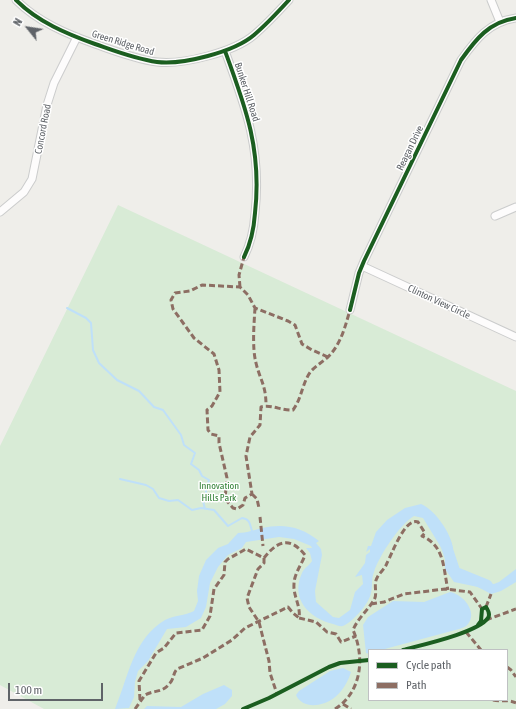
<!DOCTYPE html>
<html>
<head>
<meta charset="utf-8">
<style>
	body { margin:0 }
	#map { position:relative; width:516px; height:709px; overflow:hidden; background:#efeeea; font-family:"Asap Condensed",sans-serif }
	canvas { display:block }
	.legend { position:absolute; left:368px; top:649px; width:140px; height:52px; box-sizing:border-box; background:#fff; border:1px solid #bfc1c3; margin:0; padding:5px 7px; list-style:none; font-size:12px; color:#5f6368 }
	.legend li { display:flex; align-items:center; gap:8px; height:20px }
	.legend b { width:20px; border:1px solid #bfc1c3 }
	.north { position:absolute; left:8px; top:8px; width:40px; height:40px; -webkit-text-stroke:3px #fff; paint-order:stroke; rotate:300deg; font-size:11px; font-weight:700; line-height:16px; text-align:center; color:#5f6368 }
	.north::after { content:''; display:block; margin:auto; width:14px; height:18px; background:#5f6368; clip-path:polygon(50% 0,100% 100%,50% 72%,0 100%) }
	.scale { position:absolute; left:8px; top:683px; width:95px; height:18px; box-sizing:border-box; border:2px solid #5f6368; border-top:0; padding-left:5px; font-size:12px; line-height:14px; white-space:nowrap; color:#5f6368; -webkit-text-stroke:3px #fff; paint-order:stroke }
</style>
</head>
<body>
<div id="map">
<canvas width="516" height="709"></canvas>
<ul class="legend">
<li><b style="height:5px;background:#1b5e20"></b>Cycle path</li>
<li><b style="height:5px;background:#8d6e63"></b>Path</li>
</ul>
<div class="north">N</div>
<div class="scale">100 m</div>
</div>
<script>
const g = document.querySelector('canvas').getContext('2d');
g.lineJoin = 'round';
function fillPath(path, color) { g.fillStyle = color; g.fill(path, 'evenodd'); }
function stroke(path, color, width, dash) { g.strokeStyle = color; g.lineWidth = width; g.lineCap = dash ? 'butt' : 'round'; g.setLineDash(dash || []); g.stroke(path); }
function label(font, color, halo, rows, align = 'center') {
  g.font = font + ' "Asap Condensed",sans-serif'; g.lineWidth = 3; g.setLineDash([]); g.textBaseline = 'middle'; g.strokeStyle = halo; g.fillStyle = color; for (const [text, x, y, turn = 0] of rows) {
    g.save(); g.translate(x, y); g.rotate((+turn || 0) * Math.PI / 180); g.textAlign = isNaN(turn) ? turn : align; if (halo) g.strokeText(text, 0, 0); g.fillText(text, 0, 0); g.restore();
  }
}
fillPath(new Path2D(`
	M118,205L516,391V709H44L0,685V446ZM369,650H507V700H369Z`), '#d8ebd6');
fillPath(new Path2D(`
	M421,504C435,510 451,533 453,548L449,556L450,561L463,576L467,578L494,584L499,582L516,569V582L501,591L491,594L478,587L454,582L445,569V554L423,518L414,516C400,524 379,556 374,572C371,579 373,586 371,593C369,604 354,620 345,625C340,628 338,625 333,624C309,618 290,599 302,573C304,568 309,566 312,561L310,553L306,548H312L311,546L294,539L279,537L246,542L242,548L228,555L218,567L210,583L206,607L201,618L186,627L167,629L148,661L138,671L135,682L134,697L129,708L115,709C128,678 133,639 165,620C174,615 185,616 194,611L198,601L197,591L199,576L206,560L218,548L228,544L238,533C247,533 253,530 262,528C284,523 302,527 319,541L316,543L321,549L322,555L315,591L316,602L333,617L339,618L350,610L355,592L363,584L362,575L355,577L365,563L366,555L370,552V549L366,552L368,546H371L376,532L387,520L405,508Z
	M450,592C463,594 478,612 468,624C466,627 462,628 459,629L381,650H369V654L366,653L363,625L368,617L393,601L424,602Z
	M343,668L351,672C348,682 342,692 334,698C322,707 302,709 296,695L299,691L330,671Z
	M224,685L232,690V696L225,704L216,709H144L147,706L181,707L203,694Z`), '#bfe0f9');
stroke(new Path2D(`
	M67,308L86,318L91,323L93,350L99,363L117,380L139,391L154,407L163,410L181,435L184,445L195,453L191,464L199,470L202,476L209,480L206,490V497L203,501L205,509
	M120,479L146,485L153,489L159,498L169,501L178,500L192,510L201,508L214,510L228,526L242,518C250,519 250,524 252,531`), '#bfe0f9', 2);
stroke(new Path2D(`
	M444,539L455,572L487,585`), '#bfe0f9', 11);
const minor = new Path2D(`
	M16,0C38,22 67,34 95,44C115,51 135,59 157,62C183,65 234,52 254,35C267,24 278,12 289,0
	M491,0L500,22
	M225,51C246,108 262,151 255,213C254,228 251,243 244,257
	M0,212L24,192L32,179L47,105L54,83L77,37
	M495,216L516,207
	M362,266L516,337
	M350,310L359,273L364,261L461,60C476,39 489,22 516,18`);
stroke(minor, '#cbcccc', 9);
stroke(minor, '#fdfcfc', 7);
stroke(new Path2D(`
	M240,287L239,275L244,257
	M255,308C254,324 252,348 256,363C260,380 266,385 266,405
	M328,357L312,350L302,344L295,325L288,321L255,308L248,295L240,287L202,285L190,291L175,293L171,300L173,309L194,338L214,354L219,370L220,392L212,406L207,410L208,430L211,434L219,436V443L227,478L225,499L233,508L237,509L243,505L245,498L252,494L246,456L250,437L260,425L261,407C271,404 282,411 293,410C302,398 302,383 311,371C316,366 322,362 328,357C341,344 345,327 350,310
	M252,494L257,499L259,508
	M260,517L263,546
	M264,558V563L258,569L247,598L249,607L259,622L262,634L269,661L270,673L277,694
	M371,604L384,602L404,594L445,589L470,592L482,609
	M486,607L491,594
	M486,620L516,609
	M466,632L481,650
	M507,667L511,670L516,677
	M140,700L139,681L156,653L164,648L176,633L202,630L210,616L214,589L224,575L225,562L228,559L246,549L264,558C277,541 290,536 305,555C302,564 294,574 294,584C293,596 301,606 299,618L316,622L327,632L336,634L341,642L356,636
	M493,700C501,702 508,699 516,703
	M343,704L351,709
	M135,709L145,695C154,690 163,693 170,683C174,679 173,673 177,669L203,658L232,640L245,628L288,607L293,613L299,618
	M335,709C362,692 365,657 353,630C358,618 368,610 374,600C378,594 373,585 377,578C379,573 385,569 387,563C392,554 405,517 418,522L425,533L422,536C445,546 443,568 448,590`), '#8d6e63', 3, [6, 3]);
stroke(new Path2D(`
	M16,0C38,22 67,34 95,44C115,51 135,59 157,62C183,65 234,52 254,35C267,24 278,12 289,0
	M225,51C246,108 262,151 255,213C254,228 251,243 244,257
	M350,310L359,273L364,261L461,60C476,39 489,22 516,18
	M403,650C421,645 477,633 488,618C490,615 488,610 486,607L482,609L481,621L478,625
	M243,709L269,698L329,667L340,663L369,660`), '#1b5e20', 4);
label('10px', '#5f6368', '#fff', [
	["Green Ridge Road",123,43,17],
	["Bunker Hill Road",247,92,72],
	["Concord Road",43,129,-79],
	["Reagan Drive",410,148,-64],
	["Clinton View Circle",439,302,25]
]);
label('10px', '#348238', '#fff', [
	["Innovation",219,486],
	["Hills Park",219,498]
]);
</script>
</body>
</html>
